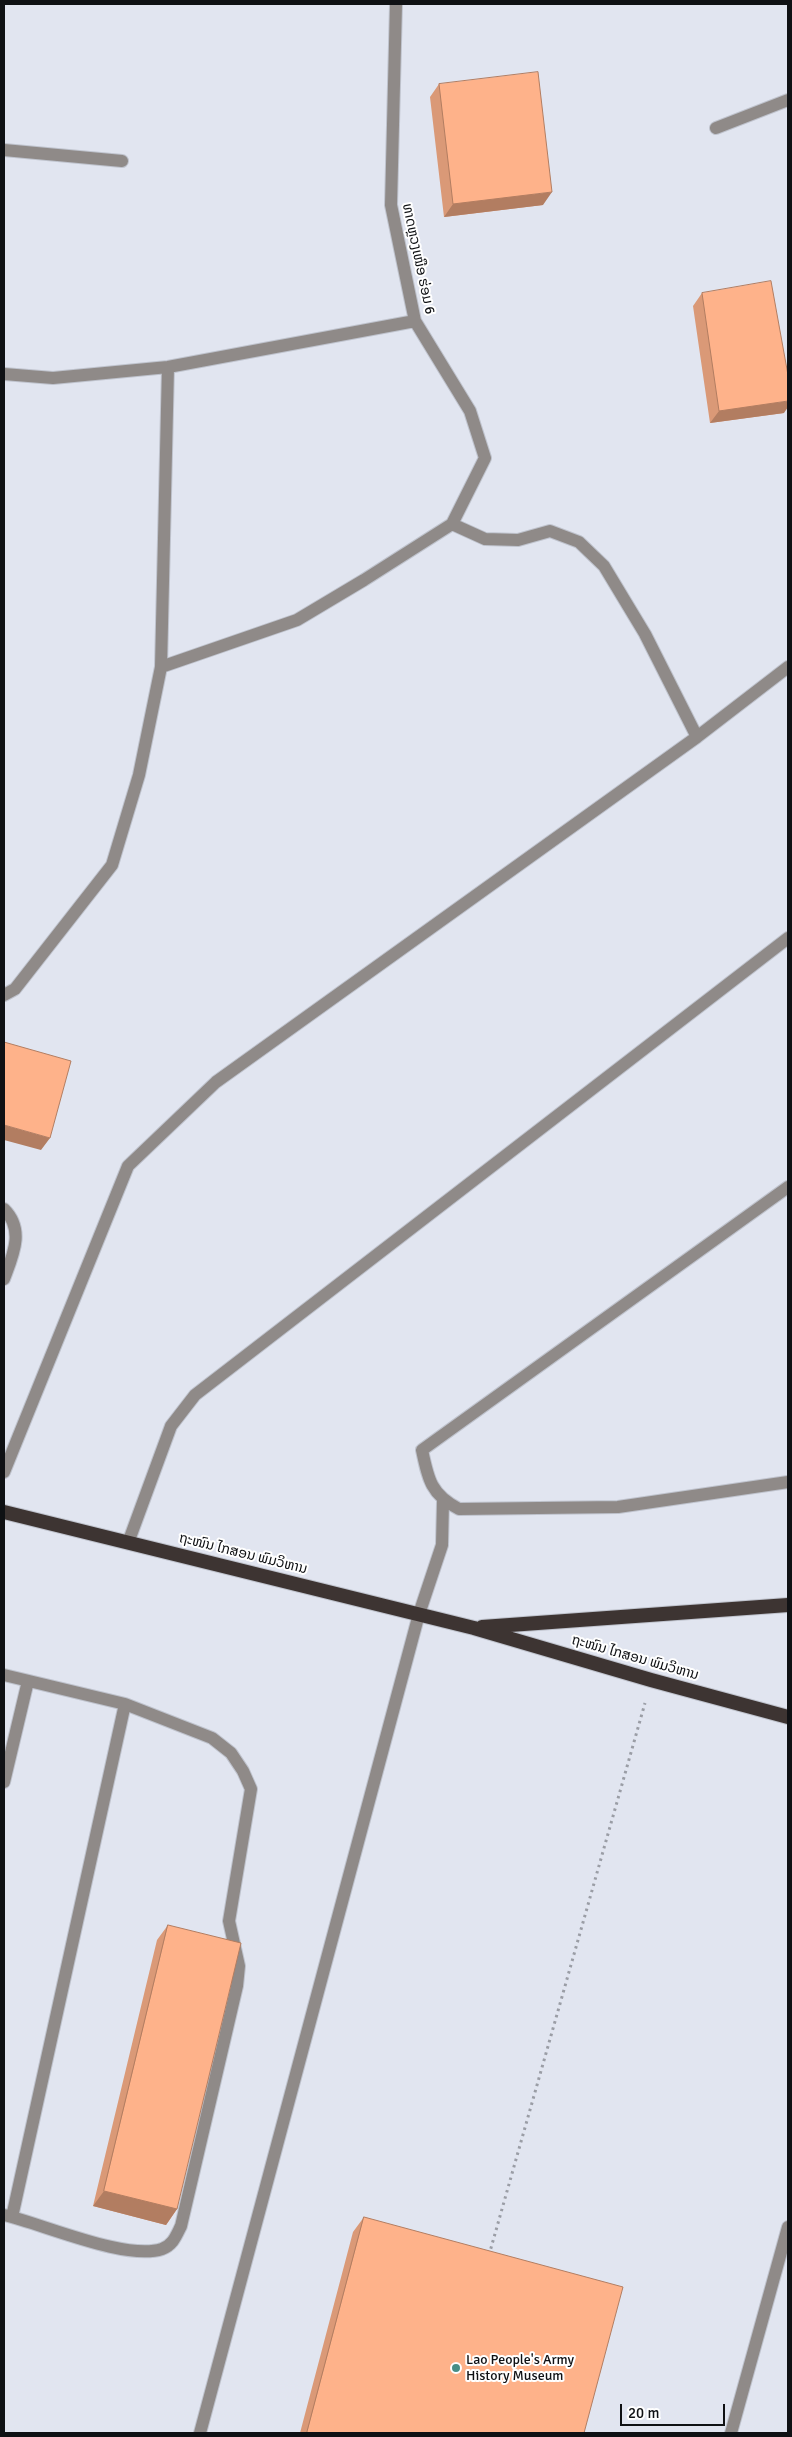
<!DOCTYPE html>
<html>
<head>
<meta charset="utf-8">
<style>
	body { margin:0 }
	#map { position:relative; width:792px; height:2437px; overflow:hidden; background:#e1e5f0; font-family:Signika,sans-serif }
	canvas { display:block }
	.frame { position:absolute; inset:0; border:5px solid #0f1114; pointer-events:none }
	.scale { position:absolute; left:620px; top:2404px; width:105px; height:22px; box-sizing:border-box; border:2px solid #0f1114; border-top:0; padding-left:6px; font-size:15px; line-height:18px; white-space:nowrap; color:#0f1114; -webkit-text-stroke:4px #fff; paint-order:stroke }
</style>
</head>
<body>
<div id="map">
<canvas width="792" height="2437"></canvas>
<div class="frame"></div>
<div class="scale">20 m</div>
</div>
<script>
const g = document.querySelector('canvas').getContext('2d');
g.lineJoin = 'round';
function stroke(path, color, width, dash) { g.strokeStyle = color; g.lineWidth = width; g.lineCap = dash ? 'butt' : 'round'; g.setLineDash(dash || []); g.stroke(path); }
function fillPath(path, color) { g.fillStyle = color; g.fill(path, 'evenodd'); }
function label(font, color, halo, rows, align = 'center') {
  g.font = font + ' Signika,"Noto Sans Lao",sans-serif'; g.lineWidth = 4; g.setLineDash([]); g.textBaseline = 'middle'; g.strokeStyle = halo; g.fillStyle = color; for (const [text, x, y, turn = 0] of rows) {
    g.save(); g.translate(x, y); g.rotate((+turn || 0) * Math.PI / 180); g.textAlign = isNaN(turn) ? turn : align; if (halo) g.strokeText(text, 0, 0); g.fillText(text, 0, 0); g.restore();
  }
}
const service = new Path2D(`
	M4,150L122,161
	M788,1187L422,1450C428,1479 431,1495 459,1509L618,1507L788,1482
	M4,1209C25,1230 13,1255 4,1279
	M419,1614L442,1545L443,1501
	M4,1675L125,1704L212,1738L231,1753L243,1771L251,1789L229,1921L239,1966L237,1986L181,2226C176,2236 173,2245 162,2249C126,2261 43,2224 4,2215
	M4,1782L28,1681
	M12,2217L125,1704`);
const minor = new Path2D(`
	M396,4L391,205L415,321L470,411L485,458L452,524
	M716,128L788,100
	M4,374L53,378L168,367L415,321
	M452,524L485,539L518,540L550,531L579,542L604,566L645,634L697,737
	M161,667L168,367
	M4,995L15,989L112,865L139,775L161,667L297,620L364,580L452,524
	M4,1472L128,1166L216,1082L697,737L788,667
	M128,1543L171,1426L195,1395L788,938
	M200,2433L419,1614
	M731,2433L788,2227`);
const trunk = new Path2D(`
	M4,1512L474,1628L651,1680L788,1717
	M482,1627L788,1605`);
stroke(service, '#bfc3cd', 14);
stroke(minor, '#bfc3cd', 14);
stroke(trunk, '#bfc3cd', 16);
stroke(new Path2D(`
	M489,2255L645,1703`), '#9a9da5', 3, [2.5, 4]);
stroke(service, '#8f8a88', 12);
stroke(minor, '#8f8a88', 12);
stroke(trunk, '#3d3432', 14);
fillPath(new Path2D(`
	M439,84L543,205L444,217L430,97Z
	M702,293L784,413L710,423L693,306Z
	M168,1925L177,2209L166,2225L93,2206L157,1940Z
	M364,2217L584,2433H300L353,2232Z`), '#da9977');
fillPath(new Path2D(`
	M552,192L543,205L444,217L453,204Z
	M788,401V407L784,413L710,423L719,411Z
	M4,1125L50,1138L41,1150L4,1140Z
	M104,2191L177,2209L166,2225L93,2206Z`), '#b27d61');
const building = new Path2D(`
	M538,72L552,192L453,204L439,84Z
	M771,281L788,375V401L719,411L702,293Z
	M4,1042L71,1061L50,1138L4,1125Z
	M168,1925L241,1943L177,2209L104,2191Z
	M364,2217L623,2287L584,2433H307Z`);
fillPath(building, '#feb28a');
stroke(building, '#b27d61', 1);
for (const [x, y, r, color] of [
	[456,2368,5,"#488e86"]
]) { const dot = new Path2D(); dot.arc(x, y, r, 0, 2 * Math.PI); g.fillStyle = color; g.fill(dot); stroke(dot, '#fff', 2); }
label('14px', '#0f1114', '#fff', [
	["ທາດຫຼວງເໜືອ ຮ່ອມ 6",418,259,78],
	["ຖະໜົນ ໄກສອນ ພົມວິຫານ",243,1554,14],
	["ຖະໜົນ ໄກສອນ ພົມວິຫານ",635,1658,16]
]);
label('14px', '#0f1114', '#fff', [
	["Lao People's Army",466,2360],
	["History Museum",466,2376]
], 'left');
</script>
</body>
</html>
